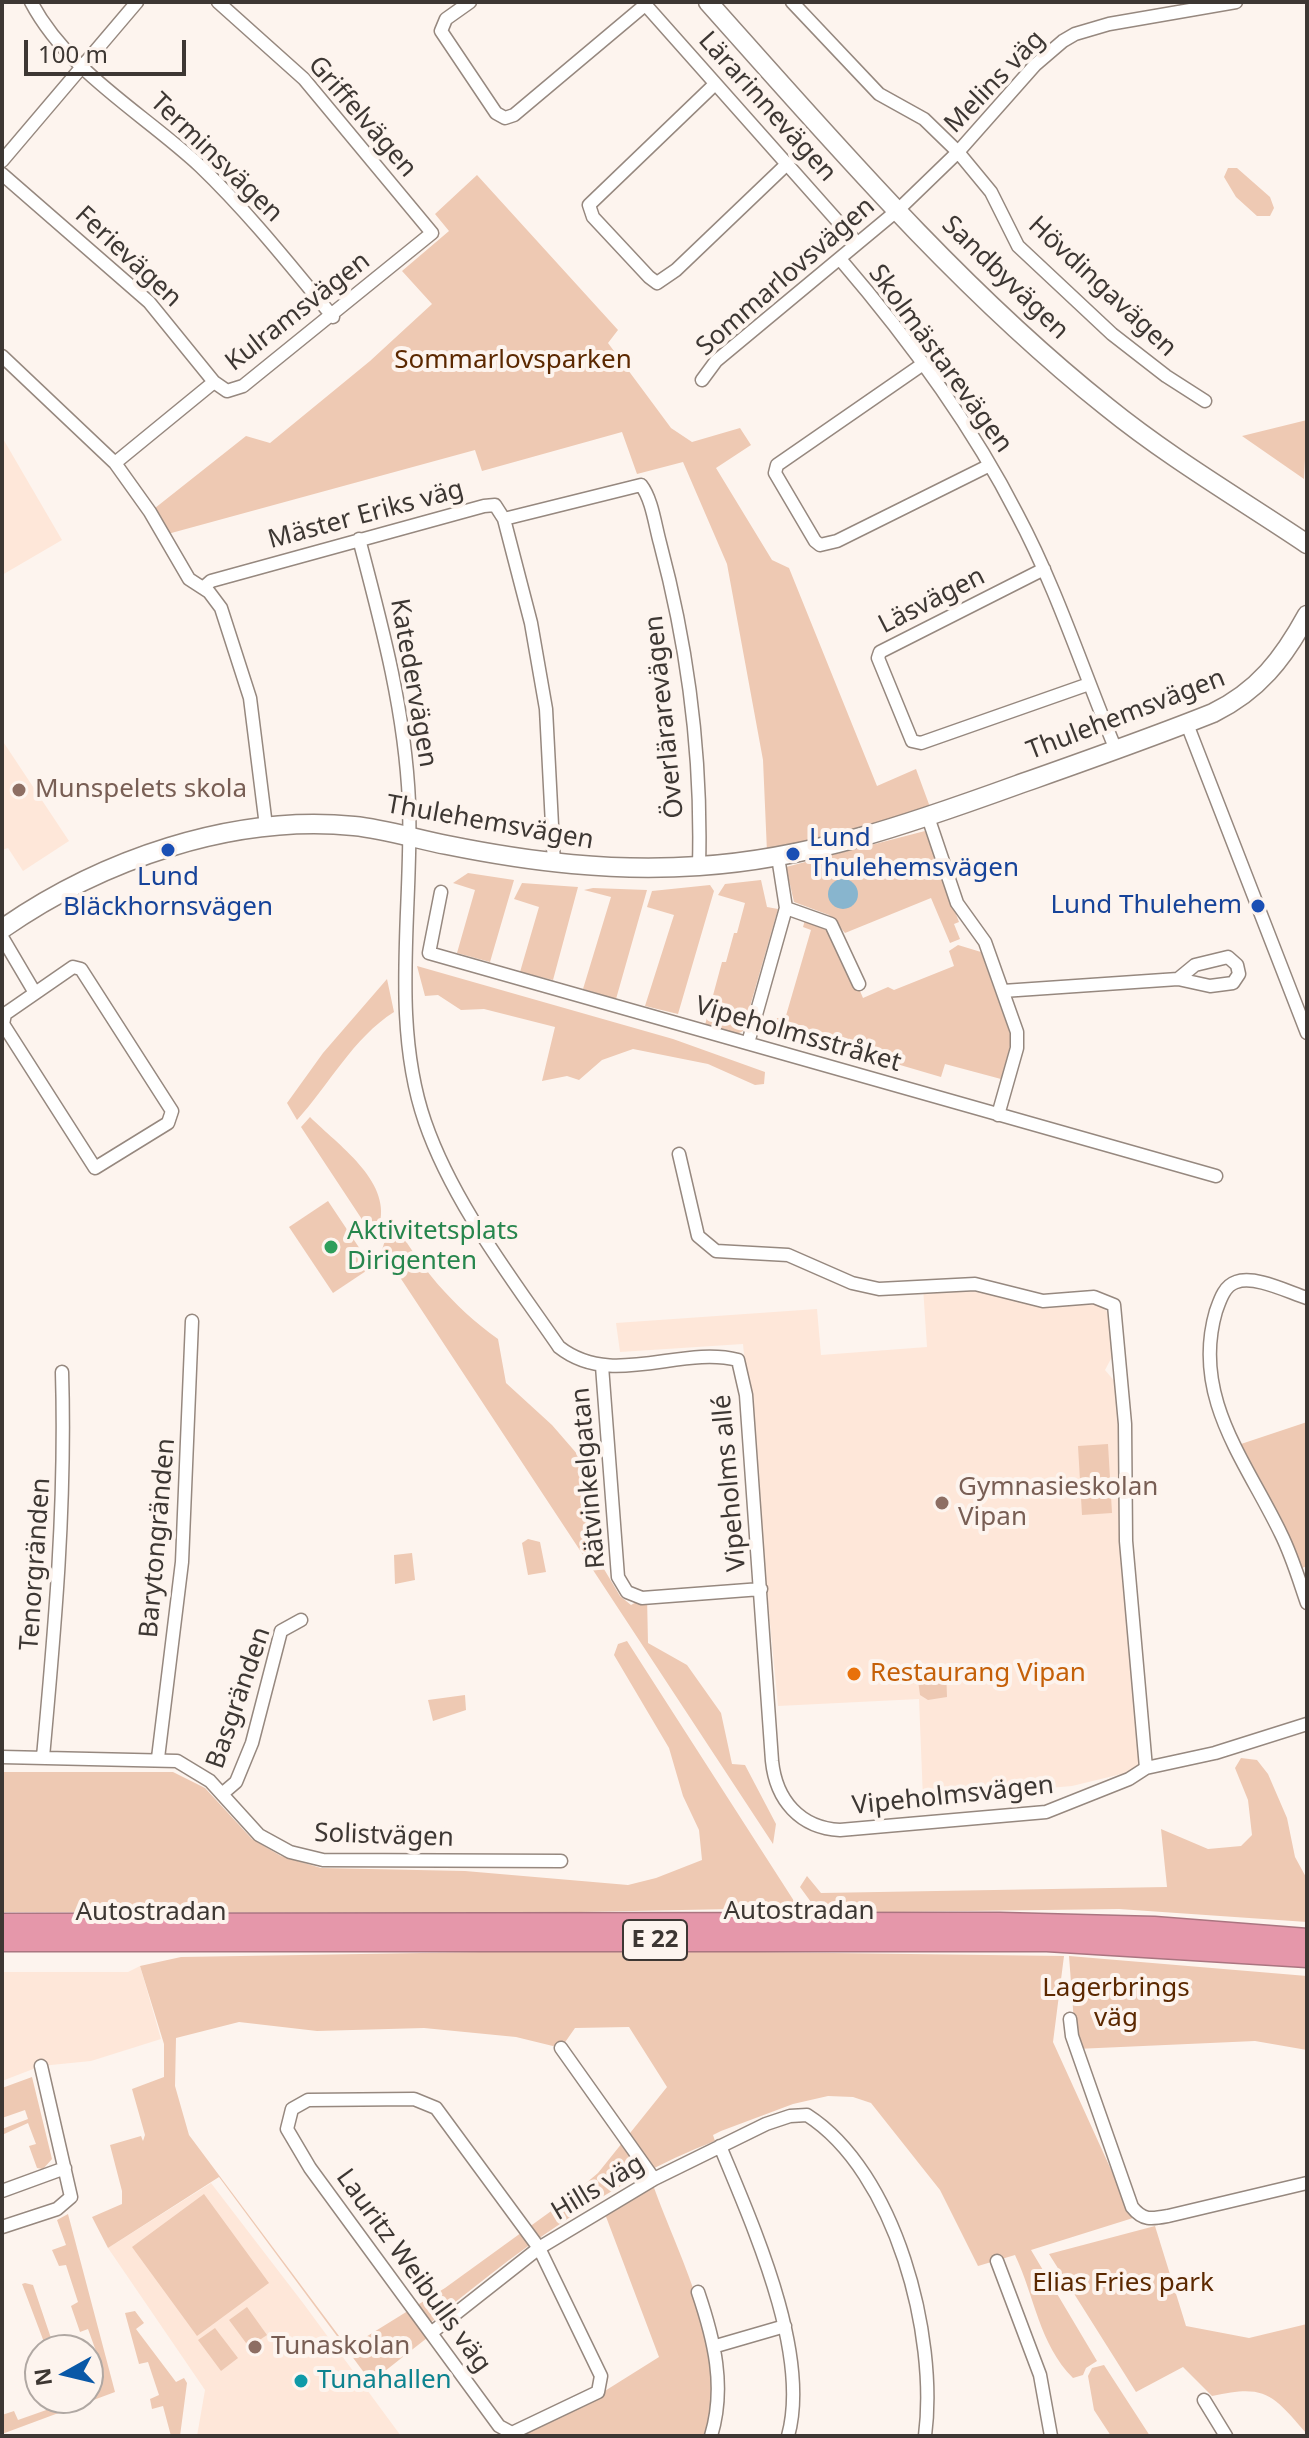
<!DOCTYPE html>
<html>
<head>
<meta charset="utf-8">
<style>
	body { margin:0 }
	#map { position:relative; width:1309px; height:2438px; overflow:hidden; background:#fdf4ee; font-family:"Noto Sans",sans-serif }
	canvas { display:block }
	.frame { position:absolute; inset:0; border:4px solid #3d3733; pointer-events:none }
	.north { position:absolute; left:24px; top:2334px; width:80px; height:80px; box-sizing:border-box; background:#fdf4ee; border:2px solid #b0a8a3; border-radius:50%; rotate:262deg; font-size:22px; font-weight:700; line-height:32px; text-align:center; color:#3d3733 }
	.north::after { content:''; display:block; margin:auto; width:28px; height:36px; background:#0958a7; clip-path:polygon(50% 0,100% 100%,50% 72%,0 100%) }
	.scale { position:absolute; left:24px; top:40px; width:162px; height:36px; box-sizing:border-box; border:4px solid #3d3733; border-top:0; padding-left:10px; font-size:24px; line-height:28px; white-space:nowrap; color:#3d3733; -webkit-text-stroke:6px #fdf4ee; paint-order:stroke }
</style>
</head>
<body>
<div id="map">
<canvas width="1309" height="2438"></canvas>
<div class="frame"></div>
<div class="north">N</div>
<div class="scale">100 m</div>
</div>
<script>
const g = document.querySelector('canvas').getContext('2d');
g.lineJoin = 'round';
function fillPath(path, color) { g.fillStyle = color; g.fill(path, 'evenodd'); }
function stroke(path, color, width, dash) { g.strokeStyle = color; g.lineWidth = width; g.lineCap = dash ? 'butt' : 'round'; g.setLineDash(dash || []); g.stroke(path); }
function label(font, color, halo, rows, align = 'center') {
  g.font = font + ' "Noto Sans",sans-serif'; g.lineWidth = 8; g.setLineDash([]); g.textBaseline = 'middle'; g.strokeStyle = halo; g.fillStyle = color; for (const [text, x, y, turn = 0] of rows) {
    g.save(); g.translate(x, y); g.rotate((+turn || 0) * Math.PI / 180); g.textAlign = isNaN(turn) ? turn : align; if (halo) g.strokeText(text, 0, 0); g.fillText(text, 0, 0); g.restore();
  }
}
fillPath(new Path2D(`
	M2,437L62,540L2,575Z
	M2,740L69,841L23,871L8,848L2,850Z
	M975,1284L1028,1297H1094L1110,1315L1113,1355L1105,1370L1116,1383L1146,1768L1072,1786L923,1799L919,1699L778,1706L743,1344L620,1352L616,1323L817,1309L821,1355L927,1347L923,1287Z
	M140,1966L161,2039L91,2061L41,2066L2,2081V1972H128Z
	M211,2183L303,2303L401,2436H197L205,2390L108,2248Z`), '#fee7d9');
fillPath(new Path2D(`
	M1228,168H1237L1270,197L1274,208L1270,216H1257L1236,197L1224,177Z
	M477,175L618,330L608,343L671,428L692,442L740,428L751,445L716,468L772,560L789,568L877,786L916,769L930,807L859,831L767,852L763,760L727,564L683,462L637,474L622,432L482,471L475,450L164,535L150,512L246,436L270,443L370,361L432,304L402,271L449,231L435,214Z
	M1307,420L1304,479L1242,436Z
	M925,831L959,922L954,924L960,939L950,943L931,898L845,933L829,915L794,902L786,867Z
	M468,873L514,880L490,962L457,953L475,890L453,883Z
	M761,880L767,907L778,909L743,1031L737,1034L705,1025L722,962H726L734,933H737L745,903L718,895L725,884Z
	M522,883L578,887L553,980L520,972L539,907L514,899Z
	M710,885L714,891L678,1014L645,1006L674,915L647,907L652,891Z
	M593,888L647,890L616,999L583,989L611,897L584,890Z
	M805,920C843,930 849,964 863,998L888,987L894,990L954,966L949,951L958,945L981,952L1012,1039L1001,1079L945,1064L941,1077L774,1028L777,1018L785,1019L811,930L803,927Z
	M417,966L673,1039L765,1072L764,1084L755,1085L708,1064L633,1049L602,1060L579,1080L567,1076L542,1081L555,1027L484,1009L461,1010L438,995L425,996Z
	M387,979L394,1012C353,1038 329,1085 297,1120L287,1103L323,1053Z
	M310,1117C338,1145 390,1180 380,1223L369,1230L301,1127Z
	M328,1201L372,1267L333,1293L289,1227Z
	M392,1218C419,1266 452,1306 498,1339L506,1383L552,1425L591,1470L596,1502L597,1554L587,1561L382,1250Z
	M1307,1422V1566L1302,1568L1282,1520L1241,1444Z
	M1108,1444L1112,1513L1082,1515L1078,1446Z
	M528,1539L540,1542L546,1572L528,1575L522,1543Z
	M412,1553L415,1580L395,1584L394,1555Z
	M601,1564L620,1596L631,1605L647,1596L648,1643L687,1665L721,1713L732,1764L745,1765L776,1824L773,1844L593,1570Z
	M627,1641L803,1915L733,1909L531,1913L2,1912V1772H173L205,1788L252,1839L281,1856L321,1868L465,1871L628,1885L656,1878L702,1860L699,1830L683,1796L669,1748L614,1655L618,1644Z
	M946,1668L947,1697L928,1700L920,1695L917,1673Z
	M465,1695L466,1710L433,1721L428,1700Z
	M1241,1758L1257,1760L1268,1774L1287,1818L1295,1857L1307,1879V1922L1119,1909L819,1913L800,1887L807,1876L821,1893L1167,1887L1161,1829L1208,1849L1241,1846L1252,1835L1248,1800L1235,1768Z
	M602,1950L1064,1956L1053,2042L1133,2218L1031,2250L1097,2361L1086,2368L1083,2375L1073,2378C1039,2344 1035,2297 1015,2255L978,2266L940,2190L871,2103L853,2097L828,2096L793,2104L721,2131L713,2135L715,2141C608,2182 511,2255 423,2329L427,2338L371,2382L219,2177L108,2248L92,2217L122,2204V2191L110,2145L141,2136L143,2141L145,2135L132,2089L164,2077V2044L140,1966L181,1957ZM239,2022L317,2031L424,2028L516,2037L561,2048L575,2028L629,2027L667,2087L598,2173L565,2201L445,2288L348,2348L189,2135L175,2086L176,2038Z
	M1069,1956L1307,1976V2050L1255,2041L1076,2049Z
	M32,2077L52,2159L43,2169L37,2168L29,2146L36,2144L28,2123L2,2135V2129L28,2119L25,2110L2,2118V2088Z
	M653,2185C681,2263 732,2352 706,2436H515L600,2394L659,2357L605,2214Z
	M204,2194L269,2283L197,2336L132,2247Z
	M68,2214L115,2392L2,2434V2415L14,2411L18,2420L52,2408L49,2398H88V2394L99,2390L94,2368L101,2365L88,2329L80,2332L71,2306L78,2302L66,2265L59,2266L52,2250L66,2245L57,2220Z
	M1155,2226L1186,2326L1249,2338L1307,2324V2434C1272,2394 1266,2384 1212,2396L1183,2367L1136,2392L1049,2254Z
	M25,2283L33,2285L55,2350H47L22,2284Z
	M247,2307L267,2335L249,2347L229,2320Z
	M135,2311L144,2323L136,2329L176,2382L184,2378L187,2383L180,2436H171L163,2406L152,2409L150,2399L159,2395L148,2362L139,2364L125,2313Z
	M215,2328L238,2358L221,2371L198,2340Z
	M1104,2365L1150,2436H1111L1094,2410L1088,2376L1092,2368Z`), '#eec9b3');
fillPath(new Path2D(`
	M828 894a15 15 0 1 1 30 0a15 15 0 1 1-30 0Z`), '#88b5ce');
const street = new Path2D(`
	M31,2C68,72 143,113 200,166C249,213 290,265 333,317
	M470,2L446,19L441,31L496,113L505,118L514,115L645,5
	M643,2L857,243
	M792,2L879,94L924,119L958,152L991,192L1018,246L1112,334L1166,376L1205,401
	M714,85L589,205L593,217L649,277L657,283L676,270L788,163
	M2,161L137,2
	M2,174L149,302L214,382
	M840,259C907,337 970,422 1017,514C1057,589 1083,671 1116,750
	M2,356L115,463L150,512L189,579L209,592L221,608L250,698L266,826
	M923,364L777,465L775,473L815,541L820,545L837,541L990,465
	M702,380L716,361L899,209L958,152L1035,65L1063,41L1075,34L1109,24L1236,2
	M115,463L214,382L227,391L243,386L432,233L304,79L218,2
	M504,519L531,623L546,709L554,864
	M359,539C382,626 405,711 409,802C413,906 390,1021 425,1122C453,1203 511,1277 559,1347C612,1389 680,1345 738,1360L746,1395L772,1761C776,1800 800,1828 840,1830L1046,1812L1129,1779L1146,1768L1215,1753L1307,1724
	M1044,569L880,652L878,658L912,741L921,743L1089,684
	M203,588L211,581L484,506L495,505L504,519L641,485C652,499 655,525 660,543C688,648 702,757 699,866
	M1187,724L1307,1033
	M928,817L957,903L985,942L1017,1032V1048L998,1115
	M441,892L429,953L1216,1176
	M786,908L831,924L859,984
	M2,937L35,993
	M73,967L81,969L172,1111L168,1123L95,1168L3,1024L5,1014Z
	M1003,991L1178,979L1210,986L1233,983L1239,974L1237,965L1228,957L1195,965L1178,979
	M748,1043L786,908L778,857
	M679,1154L698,1236L716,1251L788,1255L852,1283L879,1289L975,1284L1043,1301L1094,1297L1114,1305L1125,1424L1126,1541L1146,1768
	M1307,1298C1288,1292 1255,1275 1236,1282C1224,1286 1220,1300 1216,1311C1191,1397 1246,1461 1281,1534C1292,1556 1299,1580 1307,1603
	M602,1366L618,1577L627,1592L642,1598L761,1589
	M2,1757L177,1761L210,1781L259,1835L290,1852L323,1860L561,1861
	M43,1757C55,1626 66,1504 62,1372
	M158,1758L182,1562L192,1321
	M222,1794L236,1782L252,1743L281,1631L301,1620
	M1070,2019L1072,2036L1132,2207C1143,2221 1152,2219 1168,2216L1307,2183
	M561,2048L654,2179
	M414,2099L436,2108L539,2248L601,2376L598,2392L512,2433L499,2426L310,2168L287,2129L292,2109L308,2100Z
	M720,2146C752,2224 811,2353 788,2436
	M2,2191L65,2168
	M2,2227L57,2209L71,2197L41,2066
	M997,2261L1040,2375L1051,2436
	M698,2292C714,2339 726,2387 711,2436
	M431,2333L539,2248L654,2179L766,2124L790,2116L807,2115C896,2172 938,2336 925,2436
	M716,2346L785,2326
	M1204,2400L1226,2436`);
const secondary = new Path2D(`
	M708,2C832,141 961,291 1107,407C1170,458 1240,499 1307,544
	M2,929C101,860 232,814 354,826C385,829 416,839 447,845C531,862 613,872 699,866C810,859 912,823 1017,785C1082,762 1148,739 1213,713C1258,691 1283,659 1307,615`);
const highway = new Path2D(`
	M2,1925L1000,1924L1154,1928L1307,1940
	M2,1940H1047L1307,1956`);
stroke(street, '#96887f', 15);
stroke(secondary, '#96887f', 21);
stroke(highway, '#aa7580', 25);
stroke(street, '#fff', 12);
stroke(secondary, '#fff', 18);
stroke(highway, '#e597aa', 22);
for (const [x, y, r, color] of [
	[19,790,8,"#8d6e63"],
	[168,850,8,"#1a4fb4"],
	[793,854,8,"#1a4fb4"],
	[1258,906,8,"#1a4fb4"],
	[331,1247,8,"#2e9e5b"],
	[942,1503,8,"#8d6e63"],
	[854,1674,8,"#e8710a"],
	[255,2347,8,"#8d6e63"],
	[301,2381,8,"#0f9aa8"]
]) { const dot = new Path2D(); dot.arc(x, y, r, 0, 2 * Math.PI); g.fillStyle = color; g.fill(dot); stroke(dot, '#fdf4ee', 3); }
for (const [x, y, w] of [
	[655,1940,64]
]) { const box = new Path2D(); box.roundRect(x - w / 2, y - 20, w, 40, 6); g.fillStyle = '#fdf4ee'; g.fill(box); stroke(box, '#3d3733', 2); }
label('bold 24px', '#3d3733', null, [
	["E 22",655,1940]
]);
label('26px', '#3d3733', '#fdf4ee', [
	["Melins väg",995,82,-46],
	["Lärarinnevägen",767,107,48],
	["Griffelvägen",362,117,49],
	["Terminsvägen",216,158,44],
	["Ferievägen",128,257,43],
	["Sommarlovsvägen",786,277,-41],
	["Sandbyvägen",1005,278,44],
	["Hövdingavägen",1102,287,43],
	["Kulramsvägen",298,312,-38],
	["Skolmästarevägen",940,359,54],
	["Mäster Eriks väg",366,515,-15],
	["Läsvägen",932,601,-27],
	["Katedervägen",413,683,80],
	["Thulehemsvägen",1126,715,-21],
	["Överlärarevägen",665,717,-96],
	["Thulehemsvägen",490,823,10],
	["Vipeholmsstråket",798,1035,16],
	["Rätvinkelgatan",589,1478,-95],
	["Vipeholms allé",730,1483,-95],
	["Barytongränden",158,1538,-85],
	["Tenorgränden",36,1564,-86],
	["Basgränden",239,1698,-71],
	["Vipeholmsvägen",953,1796,-6],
	["Solistvägen",384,1836,2],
	["Autostradan",799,1912],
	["Autostradan",151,1913],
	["Hills väg",598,2188,-31],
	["Lauritz Weibulls väg",413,2271,54]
]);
label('26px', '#5b2800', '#fdf4ee', [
	["Sommarlovsparken",513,361],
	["Lagerbrings",1116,1989],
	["väg",1116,2019],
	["Elias Fries park",1123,2284]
]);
label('26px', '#785e54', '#fdf4ee', [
	["Munspelets skola",35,790],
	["Gymnasieskolan",958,1488],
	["Vipan",958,1518],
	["Tunaskolan",271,2347]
], 'left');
label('26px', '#164399', '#fdf4ee', [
	["Lund",809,839],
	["Thulehemsvägen",809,869],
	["Lund",168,878,"center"],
	["Bläckhornsvägen",168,908,"center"],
	["Lund Thulehem",1242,906,"right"]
], 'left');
label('26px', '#27864d', '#fdf4ee', [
	["Aktivitetsplats",347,1232],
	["Dirigenten",347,1262]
], 'left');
label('26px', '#c56008', '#fdf4ee', [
	["Restaurang Vipan",870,1674]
], 'left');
label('26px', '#0d838f', '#fdf4ee', [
	["Tunahallen",317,2381]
], 'left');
</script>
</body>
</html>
